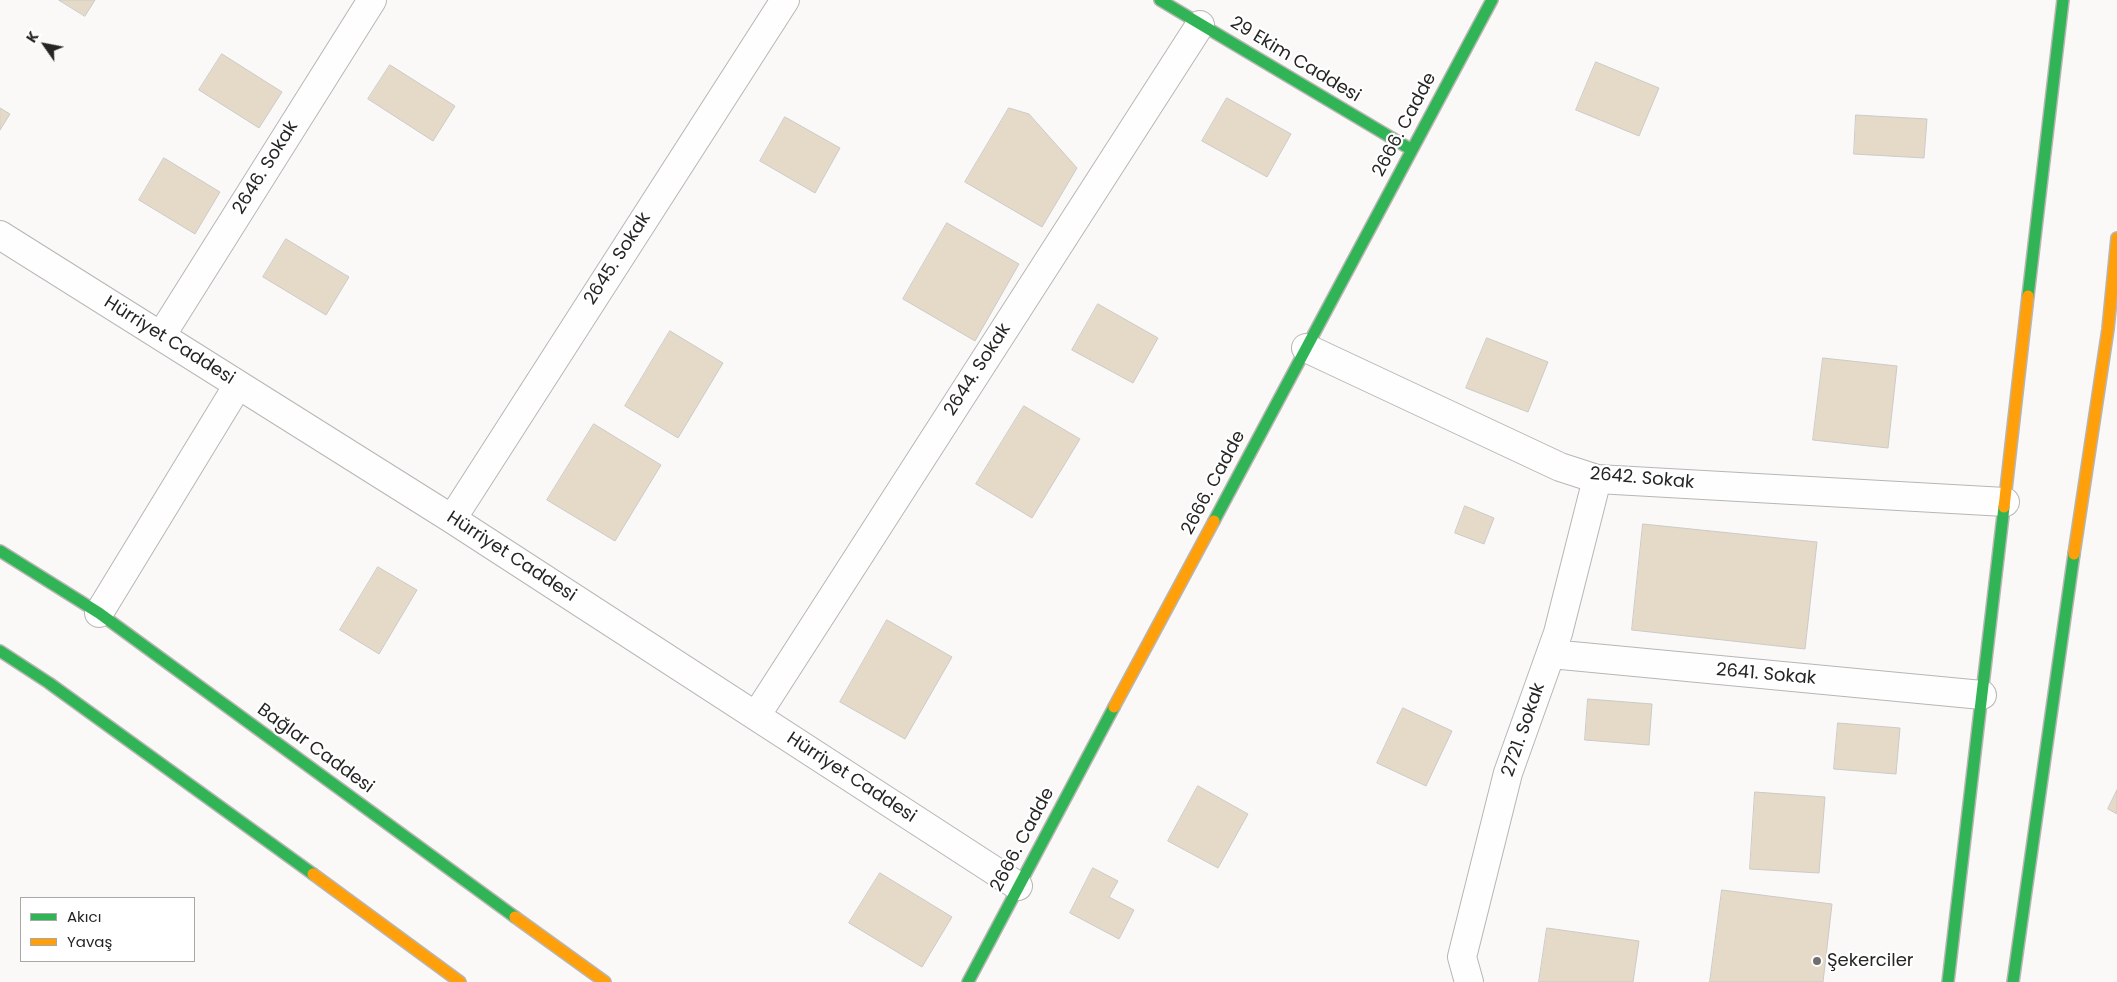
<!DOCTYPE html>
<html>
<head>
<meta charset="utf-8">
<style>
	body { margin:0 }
	#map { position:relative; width:2117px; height:982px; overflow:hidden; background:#fbf9f7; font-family:Poppins,sans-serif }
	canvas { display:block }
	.legend { position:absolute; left:20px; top:897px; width:175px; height:65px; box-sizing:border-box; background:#fff; border:1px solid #a8a8a7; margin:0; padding:6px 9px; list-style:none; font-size:15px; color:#252523 }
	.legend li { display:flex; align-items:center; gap:10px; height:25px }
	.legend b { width:25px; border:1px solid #a8a8a7 }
	.north { position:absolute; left:20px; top:20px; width:50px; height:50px; -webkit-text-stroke:4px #fff; paint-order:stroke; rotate:303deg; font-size:14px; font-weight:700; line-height:20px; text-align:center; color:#252523 }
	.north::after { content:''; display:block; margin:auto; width:18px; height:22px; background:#252523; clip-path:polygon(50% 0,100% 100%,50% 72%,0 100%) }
</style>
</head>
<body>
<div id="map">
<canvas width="2117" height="982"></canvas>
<ul class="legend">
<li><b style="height:6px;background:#30b455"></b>Akıcı</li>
<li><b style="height:6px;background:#ff9f0a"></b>Yavaş</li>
</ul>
<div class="north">K</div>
</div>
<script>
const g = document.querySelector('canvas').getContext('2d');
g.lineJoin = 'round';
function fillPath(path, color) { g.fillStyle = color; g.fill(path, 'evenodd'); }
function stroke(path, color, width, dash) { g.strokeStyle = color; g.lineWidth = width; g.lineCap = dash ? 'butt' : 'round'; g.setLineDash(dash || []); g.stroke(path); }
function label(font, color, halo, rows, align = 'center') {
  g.font = font + ' Poppins,sans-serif'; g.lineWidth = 4.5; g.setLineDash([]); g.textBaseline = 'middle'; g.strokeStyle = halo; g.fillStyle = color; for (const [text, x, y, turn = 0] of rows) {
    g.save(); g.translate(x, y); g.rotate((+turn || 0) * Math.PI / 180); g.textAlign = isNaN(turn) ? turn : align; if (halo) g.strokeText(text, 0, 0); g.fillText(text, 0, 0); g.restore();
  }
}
const building = new Path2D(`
	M59,0H95L85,16Z
	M222,54L282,92L259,128L199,90Z
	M1596,62L1659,88L1639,136L1576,110Z
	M390,65L455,106L433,141L368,99Z
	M1227,98L1291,134L1267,177L1202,141Z
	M0,108L10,114L0,130Z
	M1009,108L1029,114L1077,168L1042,227L965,182Z
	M1856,115L1927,119L1924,158L1854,154Z
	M785,117L840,148L815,193L760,161Z
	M164,158L220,192L195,234L139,200Z
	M947,223L1019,264L975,341L903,299Z
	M286,239L349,277L326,315L263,277Z
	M1098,304L1158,338L1133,383L1072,350Z
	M670,331L723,363L678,438L625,406Z
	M1487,338L1548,362L1528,412L1466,388Z
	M1823,358L1897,366L1888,448L1813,440Z
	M1024,406L1080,439L1032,518L976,484Z
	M594,424L661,465L615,541L547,500Z
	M1465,506L1494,518L1484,544L1455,533Z
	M1643,524L1817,542L1805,649L1632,630Z
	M378,567L417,590L379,654L340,630Z
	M887,620L952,657L905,739L840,702Z
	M1588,699L1652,704L1649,745L1585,740Z
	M1403,708L1452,731L1426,786L1377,763Z
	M1838,723L1900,728L1896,774L1834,769Z
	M1198,786L1248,814L1218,868L1168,841Z
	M2117,790V814L2108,809Z
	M1755,792L1825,797L1819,873L1750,869Z
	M1093,868L1118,881L1109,897L1134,910L1119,939L1070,913Z
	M880,873L952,917L922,967L849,923Z
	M1722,890L1832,904L1823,982H1710Z
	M1547,928L1639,941L1633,982H1539Z`);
fillPath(building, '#e4dac7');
stroke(building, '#cbcac8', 1);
const street = new Path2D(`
	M0,235L452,519L1018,886
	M161,336L372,0
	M1306,348L1560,467L1597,479L2005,502
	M452,519L785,0
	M99,613L238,385
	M1551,654L1982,695
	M756,716L1200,25
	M1469,982L1462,957L1508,773L1558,633L1597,479`);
const fast = new Path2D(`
	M1160,0L1412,150
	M2028,296L2063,0
	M1214,521L1492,0
	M0,551L99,613L515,917
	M0,651L49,683L313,874
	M968,982L1114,707
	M1948,982L2004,507
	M2013,982L2074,554`);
const slow = new Path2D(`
	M2004,507L2028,296
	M2074,554L2108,329L2117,238
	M1114,707L1214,521
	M313,874L460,982
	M515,917L605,982`);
stroke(street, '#b8b6b4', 30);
stroke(fast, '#b8b6b4', 14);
stroke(slow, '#b8b6b4', 14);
stroke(street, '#fefefe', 28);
stroke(fast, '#30b455', 11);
stroke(slow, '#ff9f0a', 11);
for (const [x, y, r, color] of [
	[1817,961,5,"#706f6d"]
]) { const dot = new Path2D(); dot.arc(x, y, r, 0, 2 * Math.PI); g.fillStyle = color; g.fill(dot); stroke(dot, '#fff', 2); }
label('18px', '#252523', '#fff', [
	["29 Ekim Caddesi",1295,60,31],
	["2666. Cadde",1405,125,-62],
	["2646. Sokak",266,168,-58],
	["2645. Sokak",618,259,-57],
	["Hürriyet Caddesi",169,341,32],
	["2644. Sokak",978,370,-57],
	["2642. Sokak",1642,479,5],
	["2666. Cadde",1214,483,-62],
	["Hürriyet Caddesi",511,557,33],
	["2641. Sokak",1766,675,5],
	["2721. Sokak",1524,730,-71],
	["Bağlar Caddesi",315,749,36],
	["Hürriyet Caddesi",851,778,33],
	["2666. Cadde",1023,840,-62]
]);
label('18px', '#252523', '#fff', [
	["Şekerciler",1827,961]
], 'left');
</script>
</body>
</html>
